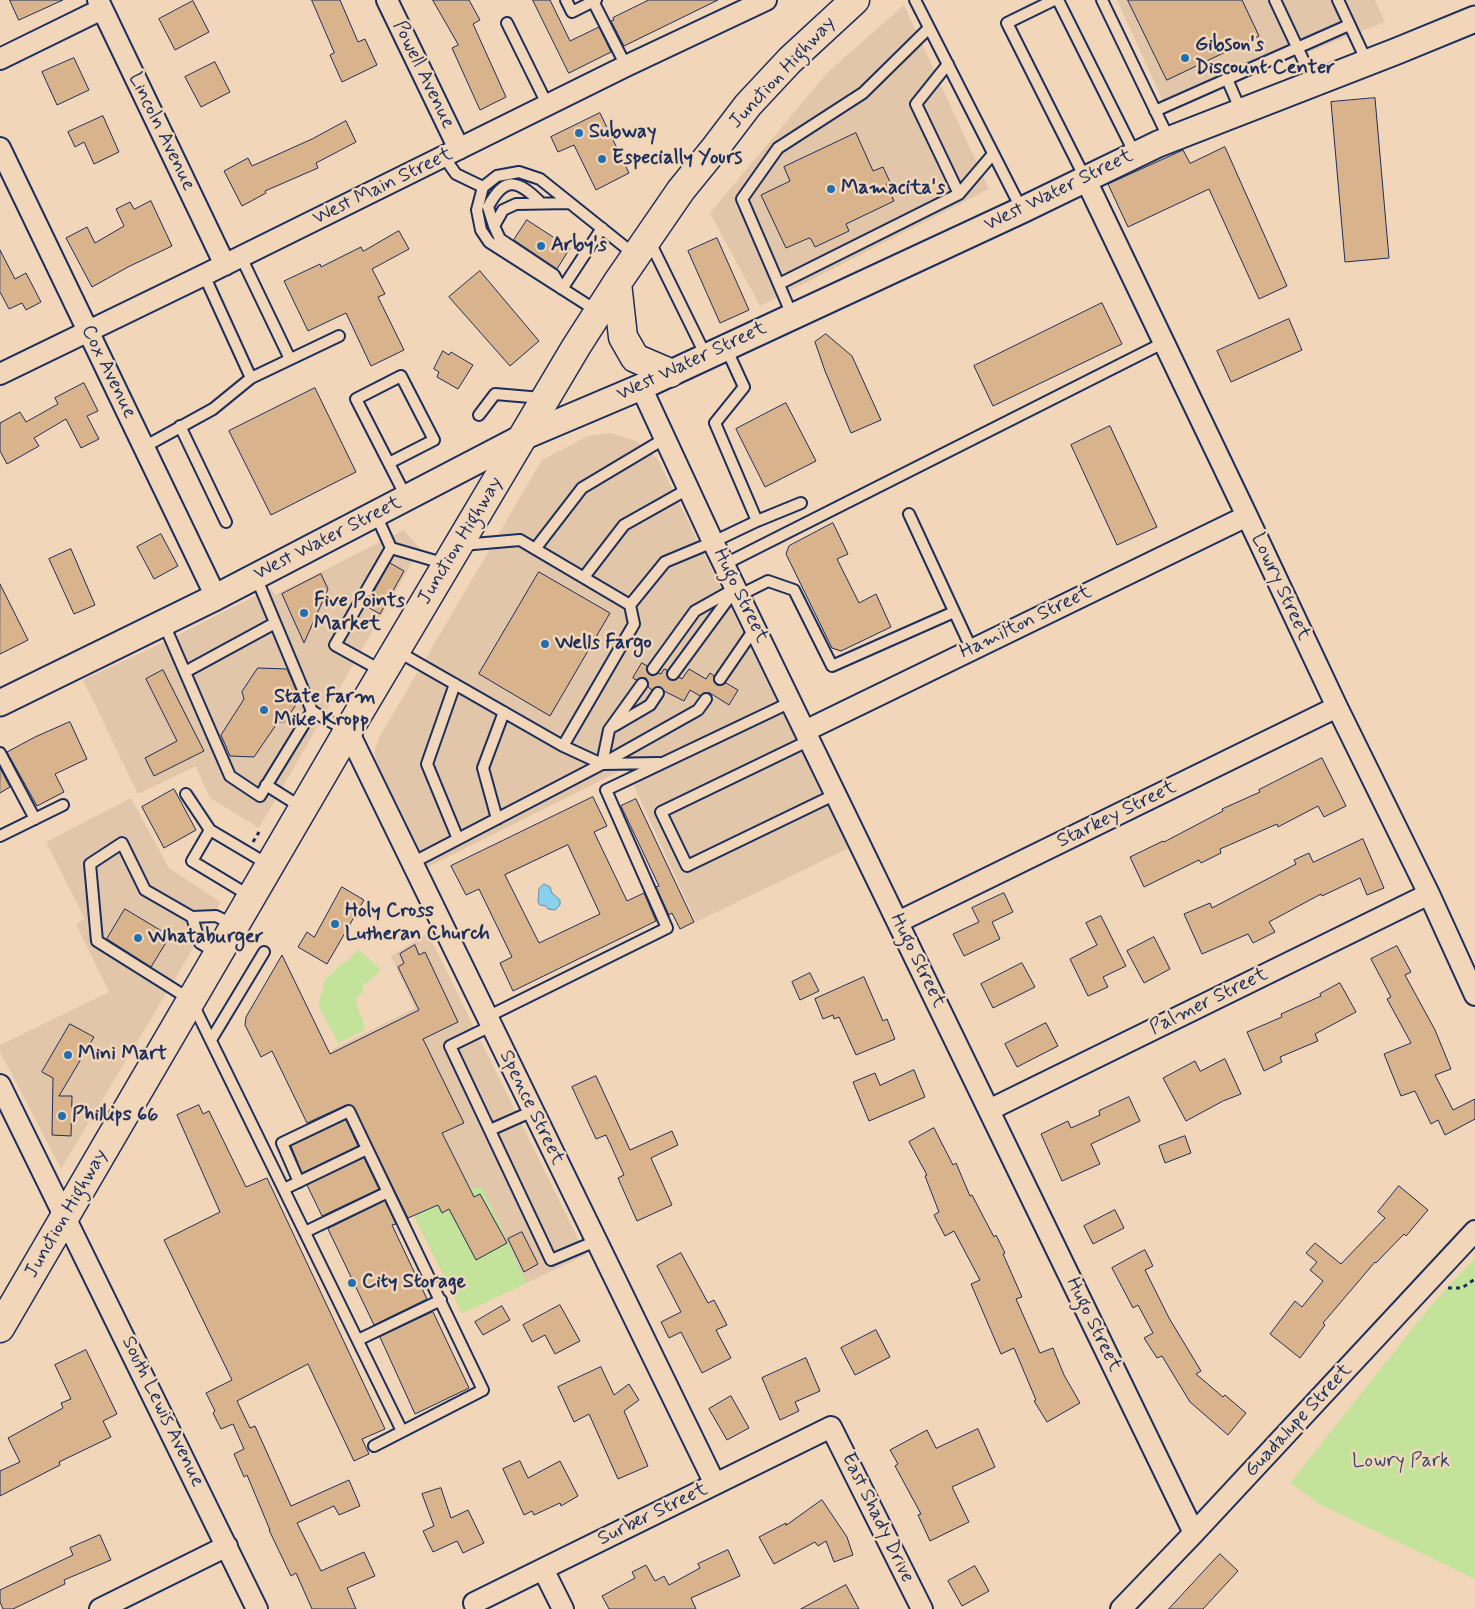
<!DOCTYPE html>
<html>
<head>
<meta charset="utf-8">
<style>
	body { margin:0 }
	canvas { display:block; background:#f2d6b9 }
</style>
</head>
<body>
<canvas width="1475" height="1609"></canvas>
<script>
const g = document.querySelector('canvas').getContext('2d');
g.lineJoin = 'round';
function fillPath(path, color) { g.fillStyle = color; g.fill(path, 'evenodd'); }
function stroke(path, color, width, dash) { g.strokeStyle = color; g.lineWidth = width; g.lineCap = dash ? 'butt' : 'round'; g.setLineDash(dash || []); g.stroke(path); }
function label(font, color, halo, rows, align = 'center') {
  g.font = font + ' Mynerve,sans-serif'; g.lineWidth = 5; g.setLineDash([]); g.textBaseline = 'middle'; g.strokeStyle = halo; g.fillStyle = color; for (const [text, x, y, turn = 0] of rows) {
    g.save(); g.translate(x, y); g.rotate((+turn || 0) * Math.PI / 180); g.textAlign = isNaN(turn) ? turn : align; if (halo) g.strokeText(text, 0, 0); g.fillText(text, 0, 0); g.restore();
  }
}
fillPath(new Path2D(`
	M1117,0H1375L1385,22L1166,108Z
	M904,5L989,189L760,306L710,213L827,73Z
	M610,433L636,441L657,458L849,848L696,922L626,768L426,868L379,774L374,752L379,738L542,460L588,436Z
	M404,530L420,549L259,828L210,798L196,766L138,794L83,680L162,643L271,588L275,595Z
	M131,798L169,868L221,902L61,1169L0,1052V1045L109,992L76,924L85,919L46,842Z
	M428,933L586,1255L462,1313L332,1050L415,1008L391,956Z`), '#e2c6a9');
fillPath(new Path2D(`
	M358,949L381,970L362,987L364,991L355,1000L365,1027L363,1031L338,1043C334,1033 320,1013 319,1004C318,995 326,990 324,981L342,963H345Z
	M482,1187L527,1283L462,1313L414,1215L438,1205L442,1213L454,1206L470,1189Z
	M1475,1258V1579L1321,1505L1290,1483L1432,1304Z`), '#c3e39b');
const water = new Path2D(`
	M544,884L550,887L552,893L560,900V905L555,910L548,909L546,906L540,905L538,902L539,889Z`);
fillPath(water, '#89d0eb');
stroke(water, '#5d90b3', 1);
const building = new Path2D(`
	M10,0H63L19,20Z
	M312,0H340L358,42L365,39L377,65L342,82L330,55L334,53Z
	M433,0H469L480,20L473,24L506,97L480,110L452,48L458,45Z
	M533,0H550L570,41L599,27L611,52L569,73Z
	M649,0H718L624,46L611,21L614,20L613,18Z
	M1128,0H1242L1259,36L1167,80Z
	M193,1L209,32L175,50L159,19Z
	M74,58L89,90L57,105L42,72Z
	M215,62L230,92L201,107L185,77Z
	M1375,98L1389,258L1345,262L1331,102Z
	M600,113L629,173L596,190L574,145L558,152L551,137Z
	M103,116L119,152L94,164L84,142L75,147L68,132Z
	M346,121L356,142L316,163L318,168L265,191L266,193L242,206L224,171L248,158L252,166L312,139Z
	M856,133L873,171L883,167L890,182L886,184L894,201L846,224L849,231L815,247L811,239L809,238L786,248L761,195L790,181L784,167Z
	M1225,147L1287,286L1259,299L1209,189L1128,227L1108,184L1183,150L1190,163Z
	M151,201L172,246L128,267L92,287L66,238L87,227L95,243L124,226L116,209L130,202L134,209Z
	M527,220L570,248L557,269L514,240Z
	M399,231L409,249L372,269L385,294L378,297L404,350L371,366L346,313L308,331L284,281L320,264L321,267L361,247L363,251Z
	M717,238L749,310L720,323L688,251Z
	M0,250L15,279L26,273L41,302L26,310L22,303L9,309L0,292Z
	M480,271L539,341L510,366L449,297Z
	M1102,303L1122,344L993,406L974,366Z
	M1289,319L1302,350L1231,382L1217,351Z
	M826,334L852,356L881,420L851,433L825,371L815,342Z
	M443,351L449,355L451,352L473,365L458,389L437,377L439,372L434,369Z
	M84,383L98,411L87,416L99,439L81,448L66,419L34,438L39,446L7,464L0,451V423L20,412L26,422L58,404L55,398Z
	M315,388L356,472L271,515L229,431Z
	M786,403L816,461L765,487L736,429Z
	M1110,426L1157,527L1117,545L1071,445Z
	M833,523L848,554L837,559L859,603L876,594L891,627L841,651L832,648L786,554L789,546Z
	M161,534L178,566L154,579L137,547Z
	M71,549L95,605L74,614L49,559Z
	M390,563L404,571L380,614L366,606Z
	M539,572L610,613L550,716L479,674Z
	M321,574L328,589L304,643L282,594Z
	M0,584L28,640L0,654Z
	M642,663L647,666V672L652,676L659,673L661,674L664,669L667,670V676L669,679L675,680L679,677L682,679L689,669L706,679L710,673L714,676V682L717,685H722L726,683L738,690L729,705L710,693H704L700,696L690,690L684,701L664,691L661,687H655L652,690L648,687V682L646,678H640L636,680L633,678Z
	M258,668L287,669L300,699L284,722H278L254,757L230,756L221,735L244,699L242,692Z
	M163,670L204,751L154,776L145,758L177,741L146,679Z
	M70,722L87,759L55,774L64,792L37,806L7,752L35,737Z
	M1322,758L1346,806L1324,817L1318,806L1278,827L1277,824L1220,849L1221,853L1201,863L1199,860L1144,887L1130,857L1163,841L1164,842L1223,811L1222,809L1260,792L1259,790Z
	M0,768L10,787L0,793Z
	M174,789L196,830L164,848L142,807Z
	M593,797L607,826L594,832L627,901L644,893L656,921L513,991L500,963L512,957L479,889L466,895L451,866ZM568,845L600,914L539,943L505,875Z
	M636,799L694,922L680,929L672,913L669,915L656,887L659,886L621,806Z
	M1363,839L1384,888L1367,895L1360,878L1322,896L1321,894L1269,922L1275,932L1253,943L1248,934L1202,954L1184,914L1210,903L1212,908L1296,864L1294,860L1309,853L1313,862Z
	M342,887L364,900L327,964L298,947L307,932L314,937Z
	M1004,893L1013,912L992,922L1000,939L964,956L953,934L979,922L972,908Z
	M125,909L170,936L151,967L107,939Z
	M1101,916L1126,966L1103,977L1108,987L1088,996L1070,959L1097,945L1086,923Z
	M1154,937L1170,969L1144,983L1127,951Z
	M415,945L419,955L425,952L458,1022L423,1039L464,1123L442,1133L474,1197L480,1194L507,1243L476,1260L449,1209L442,1213L438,1205L408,1218L353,1106L346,1105L307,1123L272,1051L261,1057L245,1025L246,1017L282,955L330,1054L419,1010L398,967L404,963L400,954Z
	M1397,946L1411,972L1405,975L1435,1030L1451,1069L1435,1075L1453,1110L1475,1099V1119L1445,1135L1438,1120L1431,1124L1415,1091L1401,1096L1384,1054L1411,1043L1387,999L1391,997L1371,959Z
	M1022,963L1035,987L993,1008L981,984Z
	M810,973L819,991L800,1000L792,982Z
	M864,977L883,1021L887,1019L895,1039L856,1055L839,1017L834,1019L833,1015L823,1019L815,999Z
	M1340,983L1356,1012L1315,1034L1318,1041L1280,1057L1282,1062L1264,1071L1247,1032L1282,1017L1281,1014L1321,996L1320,994Z
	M1046,1023L1058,1046L1017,1067L1005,1044Z
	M70,1024L94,1037L59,1096H72L71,1136L52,1135L53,1078L42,1072Z
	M1225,1059L1241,1094L1223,1101L1186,1121L1163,1078L1195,1061L1200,1071Z
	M914,1070L925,1097L869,1121L853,1082L875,1073L880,1085Z
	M596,1076L630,1150L672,1131L678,1145L651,1158L672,1205L637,1221L618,1178L624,1175L606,1135L596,1139L572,1087Z
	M1129,1097L1140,1121L1091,1144L1100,1164L1062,1181L1041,1134L1068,1121L1071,1128L1100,1115L1099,1111Z
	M199,1105L203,1114L209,1111L246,1187L267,1178L385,1429L362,1439L369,1454L354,1461L308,1364L237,1401L250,1428L255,1426L291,1506L349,1480L360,1506L339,1515L334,1506L297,1523L321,1571L364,1552L375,1576L347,1588L356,1609H312L296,1573L291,1576L269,1530H270L247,1475L244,1477L234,1454L244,1449L233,1424L221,1429L213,1413L215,1411L206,1393L232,1380L164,1240L220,1212L177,1115Z
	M346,1120L358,1146L302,1173L291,1146Z
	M934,1128L953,1165L956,1163L970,1196L972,1195L994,1237L996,1235L1005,1253L1003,1254L1022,1297L1016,1299L1040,1353L1053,1348L1064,1375L1080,1403L1047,1422L1034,1401L1036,1400L1014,1348L1001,1354L971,1284L980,1280L954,1231L945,1236L934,1215L939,1212L925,1176L927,1175L909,1142Z
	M1185,1136L1191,1153L1165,1163L1159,1146Z
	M364,1158L379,1189L322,1216L307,1185Z
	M1399,1186L1428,1210L1406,1236L1404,1234L1376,1263L1375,1262L1323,1323L1325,1325L1300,1358L1270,1334L1295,1301L1302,1307L1323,1281L1310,1270L1317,1262L1306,1253L1315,1243L1341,1264L1385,1218L1378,1212Z
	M385,1201L396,1224L392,1225L427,1299L374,1325L328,1229Z
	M1115,1210L1124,1228L1093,1244L1084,1226Z
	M522,1232L538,1264L524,1272L508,1239Z
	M1145,1250L1153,1266L1145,1270L1169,1318L1201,1371L1196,1374L1223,1397L1225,1395L1246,1413L1228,1435L1190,1402L1162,1356L1157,1358L1144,1338L1153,1333L1138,1305L1133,1308L1112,1268Z
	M681,1253L708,1303L714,1300L727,1325L716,1330L731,1358L702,1373L681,1332L669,1338L661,1322L681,1312L657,1266Z
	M560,1305L580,1341L555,1354L545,1335L532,1342L523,1325Z
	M502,1306L510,1320L483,1335L475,1322Z
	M433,1312L469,1388L415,1414L380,1337Z
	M876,1330L890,1357L855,1375L841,1348Z
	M86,1350L117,1414L103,1421L111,1437L59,1462L60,1465L0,1496V1471L20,1462L8,1438L63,1408L61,1403L71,1399L55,1365Z
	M806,1358L820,1391L795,1402L799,1411L780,1420L762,1378Z
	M601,1367L614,1395L629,1384L639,1400L624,1411L648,1466L618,1479L589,1414L574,1422L558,1387Z
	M731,1396L749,1428L727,1440L709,1409Z
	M978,1429L995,1467L952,1487L969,1522L930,1541L918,1515L921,1514L895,1466L898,1464L890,1450L927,1430L936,1448Z
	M520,1461L528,1478L560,1461L578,1496L561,1506L560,1503L534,1515L532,1511L524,1515L503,1469Z
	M441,1488L451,1518L468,1510L484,1543L463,1553L457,1541L433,1552L423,1531L434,1526L422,1494Z
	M822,1500L847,1537L853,1555L834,1562L826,1541L818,1546L815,1542L774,1564L759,1537L786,1523V1525Z
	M100,1535L111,1560L64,1580L65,1584L13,1609H3L0,1602V1590L73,1555L70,1548Z
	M728,1550L740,1576L691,1598L696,1609H609L602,1596L635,1578L632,1572L646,1565L655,1581L664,1576L669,1585L700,1568L698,1564Z
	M1220,1554L1238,1571L1203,1609H1169Z
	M975,1566L989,1591L962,1606L948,1581Z
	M846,1585L859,1609H801Z`);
fillPath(building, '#d8b38c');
stroke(building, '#1b2f5e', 1);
const service = new Path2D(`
	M566,0L572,12L596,0
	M915,0L1022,210
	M1054,0L1007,23L1085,178
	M1058,0L1135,154
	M1102,0L1169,139
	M1275,0L1314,83
	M1338,0L1367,62
	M593,1L626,66
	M507,23L548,106
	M948,64L916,104L959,194
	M1227,79L1241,111
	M1155,111L1349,25
	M444,157L456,174L483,187
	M570,203L516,204L503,210L494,226L500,239L554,275L562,289L602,228
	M494,226L488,207C505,175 518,180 541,203
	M649,240L706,356
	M241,257L290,359
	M204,275L251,378
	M779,284L959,194L993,154
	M597,311L489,242L481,230L477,210L483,187L497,176L519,172L540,179L635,255
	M792,315L742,199L778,148L863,93L929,28
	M726,348L744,387L715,423L757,521
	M479,415L495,394L542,398
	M180,426L226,522
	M144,447L213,409L251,378L339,336
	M389,463L434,440L401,376L356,399L399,483L406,497
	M909,514L972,650
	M376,515L391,548L335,645L382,671
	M391,548L446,564
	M535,549L582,488L664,439
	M725,564L1163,343
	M256,577L312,711L347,731
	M584,577L624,525L688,489
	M740,595L768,581L794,590L832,666L954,612
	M630,605L665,562L713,542L757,521L801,503
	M164,624L230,776L260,796L312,711
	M397,651L563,746L634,624L630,605L520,540L462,545
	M653,669L695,611L736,588
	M185,672L275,623
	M673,674L734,591
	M720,679L755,628
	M455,684L427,764L458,839
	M614,726L650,705L658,693
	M810,740L661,812L687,866L836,794
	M563,746L602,764L609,730L642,684
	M0,753L35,819
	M603,764L659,763
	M266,785L301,807
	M186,794L210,830L269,865
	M497,819L483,768L504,712
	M210,830L192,861L250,896
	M0,836L63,805
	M412,863L602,764L698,710L706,699
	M192,917L200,943L217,953
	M234,925L216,916L192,917L145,890L122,843L90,864L97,941L191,1000L402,1431
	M487,1017L667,928L606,790L791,702
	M491,1026L450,1046L551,1260L596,1241
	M211,1040L264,952
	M490,1130L533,1111
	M299,1182L282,1143L349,1111L483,1390L374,1446
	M284,1189L367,1149
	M305,1232L388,1192
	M358,1340L441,1300`);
const minor = new Path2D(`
	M98,0L225,265
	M387,0L459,149
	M0,59L102,9
	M0,148L216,597
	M1085,178L1247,516L1337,707L1429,894L1475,995
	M0,374L204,275L626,66L766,0
	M641,387L713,542L1194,1533
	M348,731L715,1484
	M805,731L1247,516
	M898,922L1337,707
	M0,1085L257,1609
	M989,1110L1429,894
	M543,1569L563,1609
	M474,1603L831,1427L922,1609
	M100,1609L227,1546
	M1121,1609L1194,1533L1475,1231`);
const tertiary = new Path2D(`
	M0,703L216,597L523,437L641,387L1022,210L1158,144L1397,51L1475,19`);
const secondary = new Path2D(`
	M617,283L623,337L635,358L670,373
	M0,1328L348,731L576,347L617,283L681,190L716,147L748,105L790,60L855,0`);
stroke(service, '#1b2f5e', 14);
stroke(minor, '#1b2f5e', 24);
stroke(tertiary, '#1b2f5e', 29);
stroke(secondary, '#1b2f5e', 31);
stroke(new Path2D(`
	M253,842L259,832
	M1448,1288H1462L1475,1279`), '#1b2f5e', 3, [4, 4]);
stroke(service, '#f2d6b9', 10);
stroke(minor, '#f2d6b9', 20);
stroke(tertiary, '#f2d6b9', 25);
stroke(secondary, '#f2d6b9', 28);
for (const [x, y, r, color] of [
	[1185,58,5,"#1f6fb2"],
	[579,133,5,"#1f6fb2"],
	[602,159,5,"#1f6fb2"],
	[831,189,5,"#1f6fb2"],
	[541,246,5,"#1f6fb2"],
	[304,613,5,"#1f6fb2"],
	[545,644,5,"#1f6fb2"],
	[264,710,5,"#1f6fb2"],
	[335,924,5,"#1f6fb2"],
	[138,938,5,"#1f6fb2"],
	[68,1055,5,"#1f6fb2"],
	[62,1116,5,"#1f6fb2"],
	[352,1283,5,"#1f6fb2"]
]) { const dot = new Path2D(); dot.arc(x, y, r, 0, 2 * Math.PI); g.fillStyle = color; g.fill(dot); stroke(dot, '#f2d6b9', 2); }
label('bold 20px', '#1b2f5e', '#f2d6b9', [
	["Gibson's",1195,46],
	["Discount Center",1195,69],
	["Subway",589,133],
	["Especially Yours",612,159],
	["Mamacita's",841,189],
	["Arby's",551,246],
	["Five Points",314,602],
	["Market",314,625],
	["Wells Fargo",555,644],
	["State Farm",274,698],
	["Mike Kropp",274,721],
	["Holy Cross",345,912],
	["Lutheran Church",345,935],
	["Whataburger",148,938],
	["Mini Mart",78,1055],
	["Phillips 66",72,1116],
	["City Storage",362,1283]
], 'left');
label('20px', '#1b2f5e', '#f2d6b9', [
	["Junction Highway",783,73,-47],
	["Powell Avenue",423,75,64],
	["Lincoln Avenue",161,132,64],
	["West Main Street",383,187,-26],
	["West Water Street",1059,191,-26],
	["West Water Street",692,362,-25],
	["Cox Avenue",108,372,64],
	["West Water Street",328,539,-27],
	["Junction Highway",461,541,-59],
	["Lowry Street",1280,587,65],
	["Hugo Street",740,596,64],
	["Hamilton Street",1026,623,-26],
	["Starkey Street",1117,815,-26],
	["Hugo Street",917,961,64],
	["Palmer Street",1209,1002,-26],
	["Spence Street",531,1108,64],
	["Junction Highway",67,1214,-60],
	["Hugo Street",1093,1325,64],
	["South Lewis Avenue",162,1412,64],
	["Guadalupe Street",1299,1421,-47],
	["Surber Street",653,1515,-26],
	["East Shady Drive",877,1518,64]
]);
label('20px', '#344a67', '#f2d6b9', [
	["Lowry Park",1401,1462]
]);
</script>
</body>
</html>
